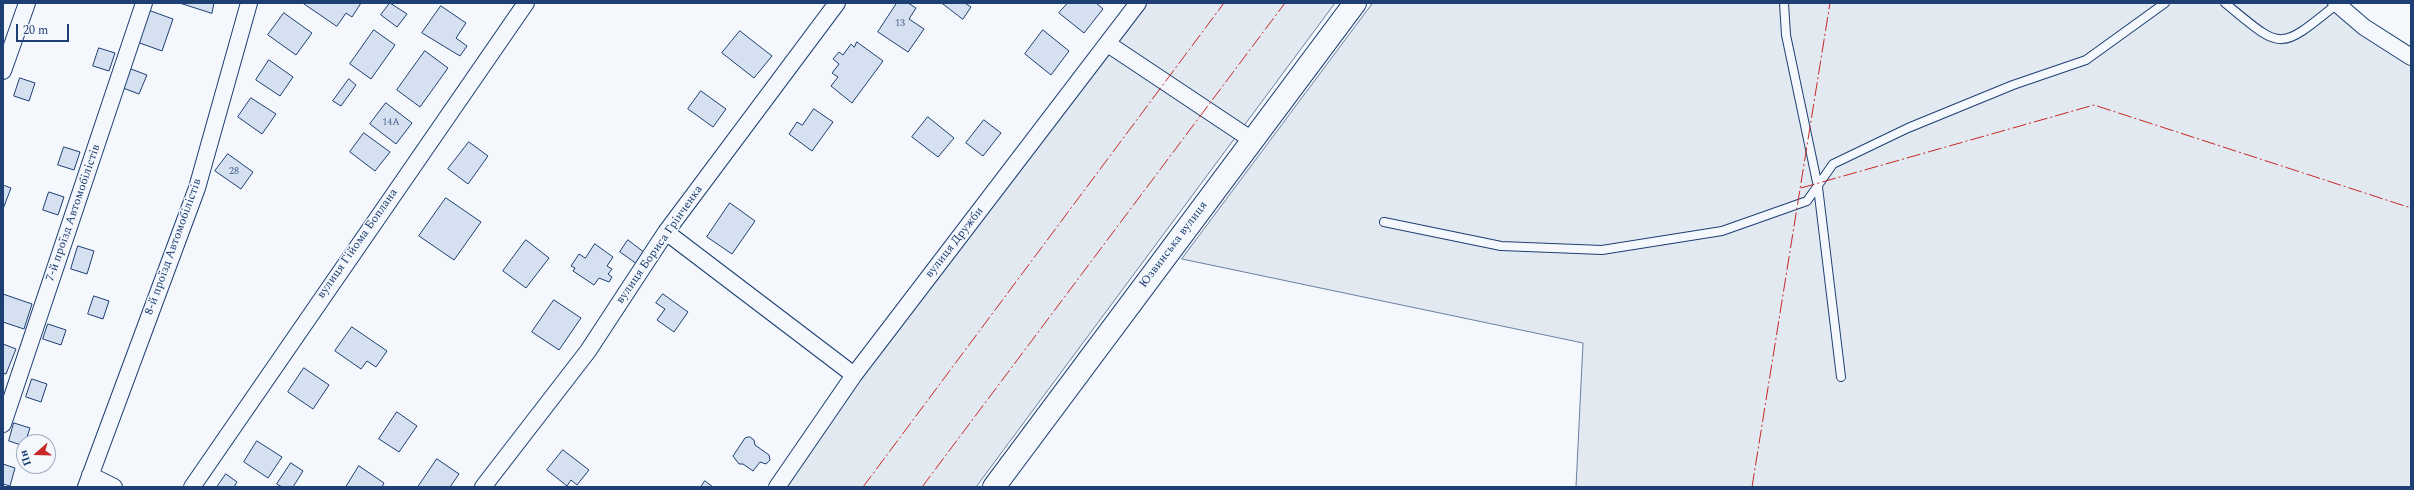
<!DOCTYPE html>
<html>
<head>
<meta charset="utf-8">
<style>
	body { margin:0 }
	#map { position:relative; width:2414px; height:490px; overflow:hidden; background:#f4f7fb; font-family:Spectral,serif }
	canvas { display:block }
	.frame { position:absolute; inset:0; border:4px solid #1d3f73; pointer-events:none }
	.north { position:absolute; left:16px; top:434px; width:40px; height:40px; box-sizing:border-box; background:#f4f7fb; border:1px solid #9eadc5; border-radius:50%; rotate:250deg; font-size:11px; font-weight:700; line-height:16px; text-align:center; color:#1d3f73 }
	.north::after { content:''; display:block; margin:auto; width:14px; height:18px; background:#c62828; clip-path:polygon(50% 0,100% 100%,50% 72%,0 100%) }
	.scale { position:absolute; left:16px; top:24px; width:53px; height:18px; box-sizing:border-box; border:2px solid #1d3f73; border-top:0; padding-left:5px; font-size:12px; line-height:14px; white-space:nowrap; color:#1d3f73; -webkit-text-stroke:3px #f4f7fb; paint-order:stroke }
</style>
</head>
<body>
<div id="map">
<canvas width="2414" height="490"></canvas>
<div class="frame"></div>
<div class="north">Пн</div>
<div class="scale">20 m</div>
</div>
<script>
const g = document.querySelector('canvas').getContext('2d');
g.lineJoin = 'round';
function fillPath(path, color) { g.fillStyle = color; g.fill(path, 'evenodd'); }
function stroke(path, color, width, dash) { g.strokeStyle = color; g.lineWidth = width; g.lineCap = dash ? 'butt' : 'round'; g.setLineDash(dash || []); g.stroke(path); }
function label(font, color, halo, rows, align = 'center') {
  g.font = font + ' Spectral,serif'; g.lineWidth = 3; g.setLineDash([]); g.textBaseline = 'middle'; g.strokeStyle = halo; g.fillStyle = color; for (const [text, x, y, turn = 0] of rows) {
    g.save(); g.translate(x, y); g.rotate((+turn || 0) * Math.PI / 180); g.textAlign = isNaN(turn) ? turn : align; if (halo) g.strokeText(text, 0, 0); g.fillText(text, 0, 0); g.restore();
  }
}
const green = new Path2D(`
	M1140,3H1335L976,487H777Z
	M1373,3H2336L2411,57V487H1576L1583,343L1182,259Z`);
fillPath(green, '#e3e9f0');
stroke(green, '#687fa3', 1);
const building = new Path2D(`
	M180,3H214L212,13Z
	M303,3H361L352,17L346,13L337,26Z
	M390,3L407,14L397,27L381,15Z
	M897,3H908L916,8L909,19L924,29L908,52L878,32Z
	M942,3H965L971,7L963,19Z
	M1068,3H1096L1103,9L1084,33L1059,13Z
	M441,6L466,23L456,38L467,46L460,56L422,33Z
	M148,10L173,19L162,51L137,42Z
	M284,13L312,33L296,55L268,35Z
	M374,30L395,45L371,79L350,64Z
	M1043,30L1069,51L1051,75L1025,54Z
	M740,31L772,56L754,78L722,53Z
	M857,42L883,61L852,103L831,86L838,77L832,73L839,64L833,59L839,52L843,55L851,44L854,47Z
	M99,48L115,53L109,71L93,66Z
	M425,51L448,68L420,107L397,90Z
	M269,60L293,77L280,96L256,80Z
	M131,69L147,75L139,94L123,88Z
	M20,78L35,83L29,101L14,96Z
	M349,79L356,85L341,106L333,101Z
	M701,91L726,109L713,127L688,109Z
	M251,98L276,114L262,134L238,117Z
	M386,103L412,123L396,144L370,124Z
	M814,109L833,122L812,151L789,134L797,122L802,125Z
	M928,117L954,138L938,157L912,137Z
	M984,120L1001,133L983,156L966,143Z
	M364,133L390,152L375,171L350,152Z
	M469,142L488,156L468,184L448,169Z
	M64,147L80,152L74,170L58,165Z
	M228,154L253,172L241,189L215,171Z
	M3,185L11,188L3,209Z
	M49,192L64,197L58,215L43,210Z
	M446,198L481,222L454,260L419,236Z
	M730,203L755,221L732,254L707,237Z
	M526,240L549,258L526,288L503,271Z
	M628,240L645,253L637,264L620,252Z
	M595,244L613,257L607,266L612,269L608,274L612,277L609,282L599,278L594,285L573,271L575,268L571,266L579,254L585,258Z
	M78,246L94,251L87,274L71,269Z
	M3,294L32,304L24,329L3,322Z
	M663,294L688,312L674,332L657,320L665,309L656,303Z
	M94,296L109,301L103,319L88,314Z
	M554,300L581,318L559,350L532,332Z
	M48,324L66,330L61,345L43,339Z
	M352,327L387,351L376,367L367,361L361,369L335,351Z
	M3,344L16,349L6,374L3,373Z
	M304,368L329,385L313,409L288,392Z
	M32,379L47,384L41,402L26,397Z
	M397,412L417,426L399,452L379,439Z
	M14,423L30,428L24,446L9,441Z
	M750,437L754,440L755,445L769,455L770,460L766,464L760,462L753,471L743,464H739L733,456L745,438Z
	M257,441L282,457L268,478L244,462Z
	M563,450L589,470L577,485L571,480L567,486L547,470Z
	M437,459L459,474L450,487H418Z
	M291,463L303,471L293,487H282L277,484Z
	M3,464L15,468L10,486L3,484Z
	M359,466L384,483L382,487H346Z
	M226,474L237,482L234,487H217Z
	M705,481L713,487H701Z`);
fillPath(building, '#d5e0f0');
stroke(building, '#1d3f73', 1);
const service = new Path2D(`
	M1784,3L1786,35L1818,187L1841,377
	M2225,3C2282,50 2278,52 2337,4
	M1384,222L1501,246L1602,250L1722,231L1807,201L1833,164L1908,128L2013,85L2086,60L2165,3`);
const minor = new Path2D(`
	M2336,3L2364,27L2411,57
	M1108,44L1252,140
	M3,71L27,3
	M666,232L854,375
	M3,424L144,3
	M90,475L114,487
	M86,487L197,188L249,3
	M192,487L526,3
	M483,487L588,351L666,232L837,3
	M777,487L854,375L1138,3`);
const secondary = new Path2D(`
	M994,487L1355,3`);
stroke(service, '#1d3f73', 10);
stroke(minor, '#1d3f73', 18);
stroke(secondary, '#1d3f73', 24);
stroke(service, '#f4f7fb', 8);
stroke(minor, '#f4f7fb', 16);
stroke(secondary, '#f4f7fb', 22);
stroke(new Path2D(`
	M1801,188L2094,105L2411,208
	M863,487L1224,3
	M922,487L1285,3
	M1752,487L1830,3`), '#c62828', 1, [14, 3, 2, 3]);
label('10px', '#4b6792', null, [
	["13",900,24],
	["14А",391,123],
	["28",234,172]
]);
label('12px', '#1d3f73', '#f4f7fb', [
	["7-й проїзд Автомобілістів",74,213,-71],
	["вулиця Дружби",955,243,-52],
	["вулиця Гійома Боплана",358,244,-55],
	["вулиця Бориса Грінченка",660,245,-55],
	["Юзвинська вулиця",1174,245,-53],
	["8-й проїзд Автомобілістів",174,247,-70]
]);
</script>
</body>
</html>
